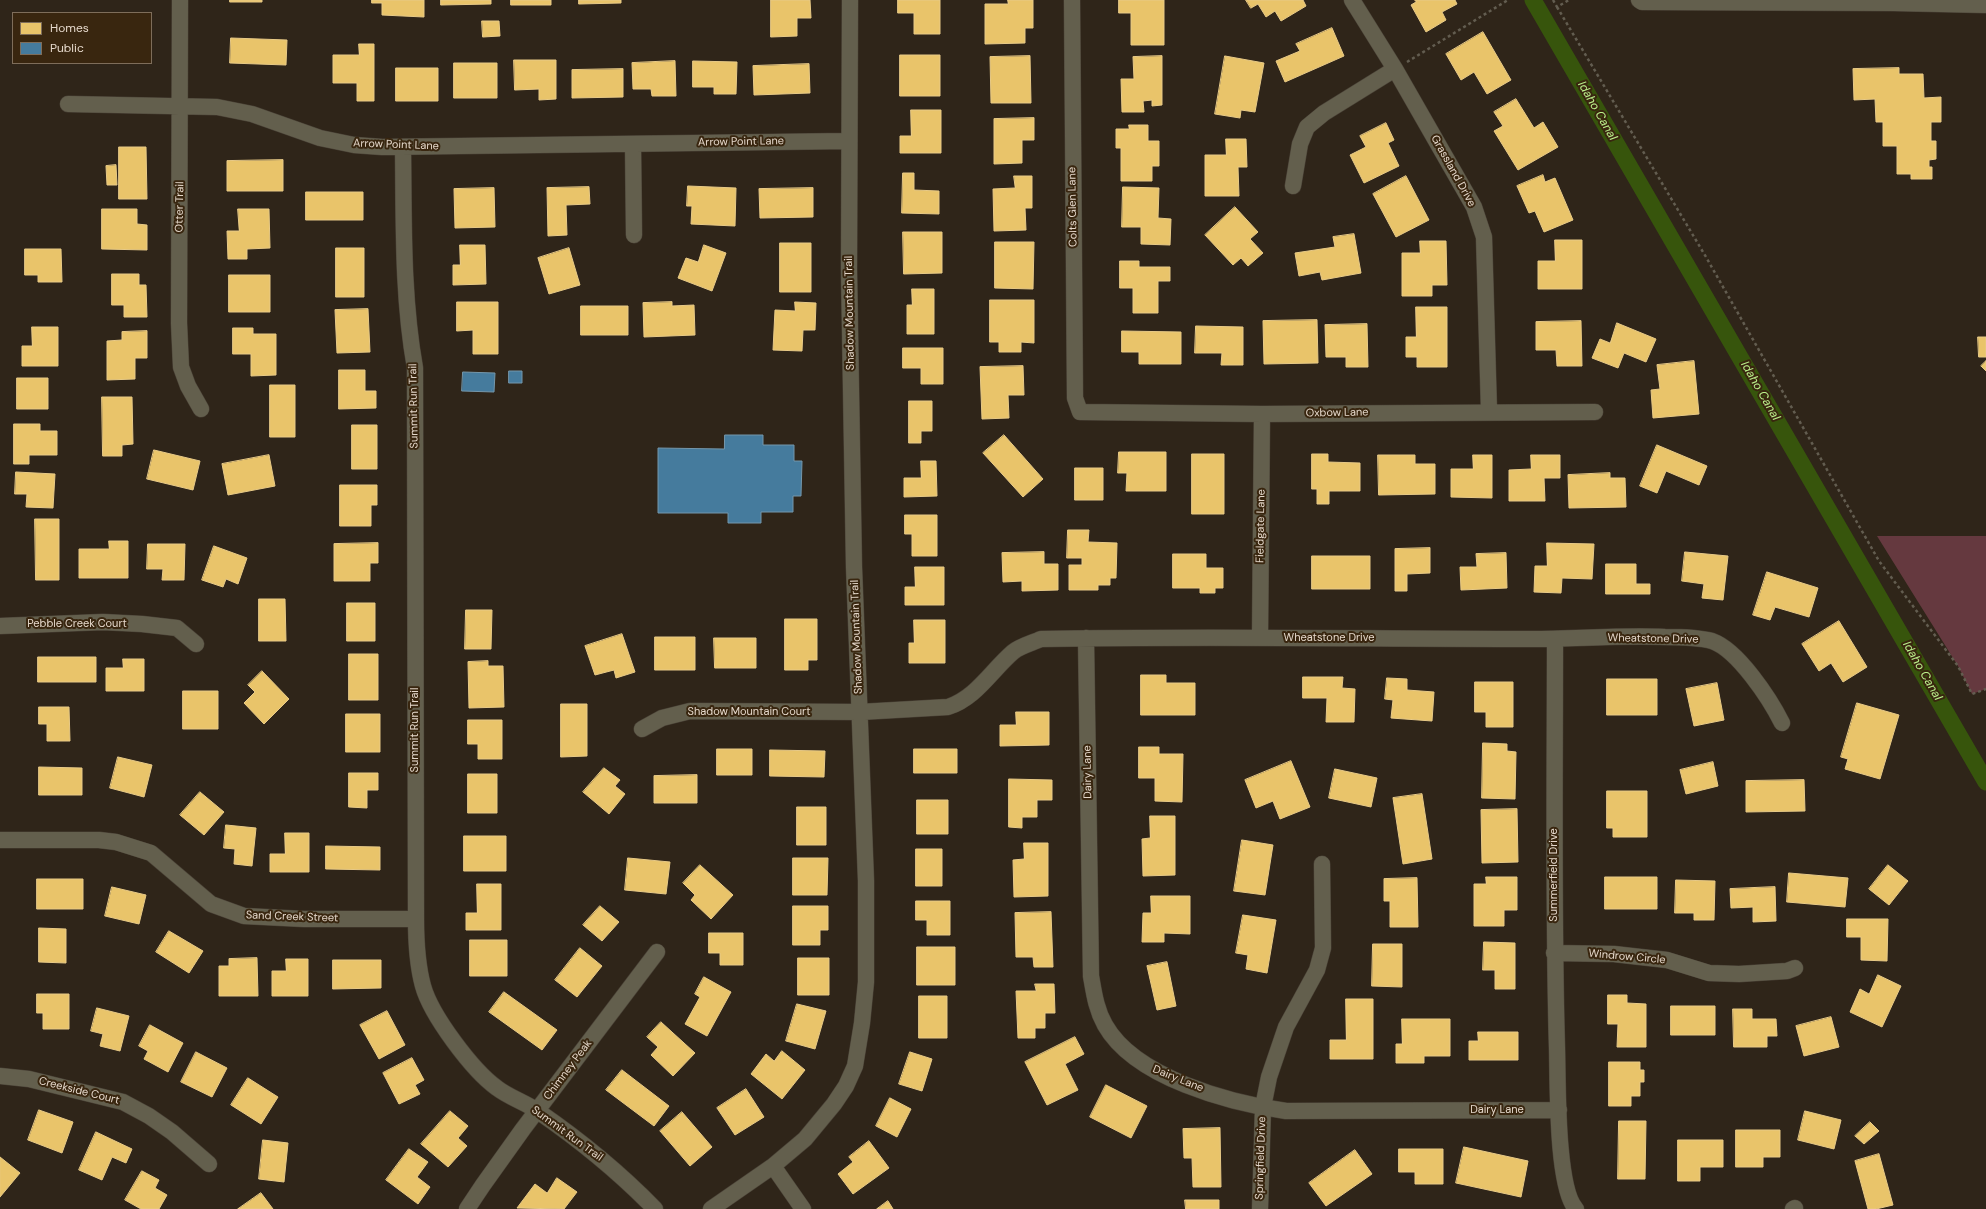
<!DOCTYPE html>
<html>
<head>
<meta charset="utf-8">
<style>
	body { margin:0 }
	#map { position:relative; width:1986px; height:1209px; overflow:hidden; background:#2f2519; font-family:"DM Sans",sans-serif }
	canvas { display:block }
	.legend { position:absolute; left:12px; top:12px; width:140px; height:52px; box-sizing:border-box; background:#39260f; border:1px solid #7e6d5a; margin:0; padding:5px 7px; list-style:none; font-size:12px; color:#e5d8cb }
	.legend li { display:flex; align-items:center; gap:8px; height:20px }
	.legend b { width:20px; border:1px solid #7e6d5a }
</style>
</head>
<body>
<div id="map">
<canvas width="1986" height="1209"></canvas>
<ul class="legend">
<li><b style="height:11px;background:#e9c46a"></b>Homes</li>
<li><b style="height:11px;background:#457b9d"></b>Public</li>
</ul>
</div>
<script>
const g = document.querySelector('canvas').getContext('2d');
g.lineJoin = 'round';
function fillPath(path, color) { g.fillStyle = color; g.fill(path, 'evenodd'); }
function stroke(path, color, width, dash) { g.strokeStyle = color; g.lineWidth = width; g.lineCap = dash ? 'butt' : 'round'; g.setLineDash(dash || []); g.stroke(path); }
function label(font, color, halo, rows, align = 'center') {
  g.font = font + ' "DM Sans",sans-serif'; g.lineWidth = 4; g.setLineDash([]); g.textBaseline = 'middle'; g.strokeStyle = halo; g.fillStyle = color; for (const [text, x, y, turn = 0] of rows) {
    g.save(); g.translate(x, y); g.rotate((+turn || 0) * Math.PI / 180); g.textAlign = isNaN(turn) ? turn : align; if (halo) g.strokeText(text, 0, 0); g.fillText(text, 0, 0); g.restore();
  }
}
fillPath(new Path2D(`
	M1877,536H1986V689L1972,694L1958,666Z`), '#65393f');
const homes = new Path2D(`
	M230,0H262V2H230Z
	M372,0H424V17L382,15V3H372Z
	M441,0H491V4L441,5Z
	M511,0H551V5H511Z
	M579,0H621V3L579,4Z
	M771,0H810L811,18H797V36L771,37Z
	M898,0H940V34H914V13H898Z
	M1008,0H1033V28H1025V43L985,44V4H1008Z
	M1119,0H1164V45H1131V13H1119Z
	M1246,0H1303L1306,6L1281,21L1275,11L1266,17L1258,4L1251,8Z
	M1415,0H1455L1457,4L1442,12L1446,20L1426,32L1411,5L1416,2Z
	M482,21H499L500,36L483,37Z
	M1332,28L1344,56L1285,82L1276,61L1300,51L1296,44Z
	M1483,32L1511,80L1487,94L1474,72L1461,80L1446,54Z
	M231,38L287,40L286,65L230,63Z
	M359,44H374V101H357V83H333V55H359Z
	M900,55H940V96H900Z
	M1030,56L1031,103H991L990,57Z
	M1162,56V105L1152,106V100L1143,101L1144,112H1122L1121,79H1134L1133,57Z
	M1225,56L1264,63L1255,112L1241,110L1240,118L1215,114Z
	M514,60H556V99L539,100V89L515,90Z
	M675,61L676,96H652L651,89H633L632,63Z
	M693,61L737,62L736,94H714V87H693Z
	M454,63H497V98H454Z
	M809,64L810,93L754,95L753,66Z
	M396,68H438V101H396Z
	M1899,68V74H1923L1924,98L1941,97V122H1931V141H1936V159L1929,160V167H1932V179H1911V174H1897V146H1883V122H1876L1875,99L1854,100L1853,69Z
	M623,69V97L572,98V70Z
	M1516,99L1534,128L1543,122L1558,147L1518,170L1494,131L1503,126L1494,112Z
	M911,110H941V153H900V136H911Z
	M1034,118V140H1022V163L994,164V119Z
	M1386,123L1394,140L1388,143L1399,166L1364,183L1350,155L1366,147L1360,136Z
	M1129,125H1148V141H1159V166H1152V181H1121V148H1116V129H1129Z
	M1226,139H1246L1247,167H1238L1239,196H1205V155H1226Z
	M119,147H146L147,199H119Z
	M283,160V191H227V161Z
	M116,165L117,185H107L106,166Z
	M903,173H914V190L939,191V214L902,213Z
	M1543,175L1545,182L1555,178L1573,220L1544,232L1535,211L1529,213L1517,186Z
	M1014,176H1032V208H1025L1026,230L994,231L993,189L1015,188Z
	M1406,176L1429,220L1396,237L1373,194Z
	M688,186L736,188L735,226L691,224L692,206H687Z
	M589,187L590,204L566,205L567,235L548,236L547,188Z
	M1123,187L1159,188L1158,218L1171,219L1170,245L1141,244V227H1122Z
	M494,188L495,227L455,228L454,189Z
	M813,188V217L760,218L759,189Z
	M306,192H363V220H306Z
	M1235,207L1258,232L1250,239L1263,253L1248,266L1241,258L1233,265L1205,235Z
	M102,209H137V224L147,225V250L102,249Z
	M238,209H269L270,248L247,249V259H228L227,231H239Z
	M903,232H942V273L904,274Z
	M1354,234L1361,273L1322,280L1320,272L1299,276L1295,253L1335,247L1333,237Z
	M1555,240H1582V289H1538V261H1555Z
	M1420,241H1446L1447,285H1432V296H1402V253H1420Z
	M995,242H1034L1033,289L995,288Z
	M780,243H811V292H780Z
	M460,245H485L486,284L453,285V265H460Z
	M704,245L726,253L712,291L678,278L686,258L698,262Z
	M336,248H364V297H336Z
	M569,248L580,285L549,294L538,258Z
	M25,249H61L62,282H38V275H25Z
	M1120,261H1139V267H1170V281H1158V313H1133V288H1120Z
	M112,274H139V285H146L147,317H124V305H112Z
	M229,275H270V312H229Z
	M912,289H934V334H907V305H912Z
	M990,300H1034V343L1021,342V352H999V342H990Z
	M457,302H498V354H473V330L457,331Z
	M672,302V306L694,305L695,335L644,337L643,303Z
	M795,302L816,303L815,330H803L802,351L773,350L775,310L795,311Z
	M581,306H628V335H581Z
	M1416,307H1447V367H1417V357H1406V337H1416Z
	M368,309L370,352L337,353L335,310Z
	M1317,320L1318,363L1264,364L1263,321Z
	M1581,321L1582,366H1557L1556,350H1536V322Z
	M1617,323L1656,339L1646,362L1624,353L1618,368L1592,358L1600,339L1610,343Z
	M1367,324L1368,367H1346V357H1326L1325,325Z
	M1196,326L1243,327V365H1221L1222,353H1195Z
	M32,327H58V366H22V346H32Z
	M233,328H253V334H276V375L251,376V354H233Z
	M147,331V358H135V379L107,380V341L122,340V332Z
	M1122,331L1181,332V364H1139V352H1122Z
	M1978,337H1986V357H1979Z
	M903,348H943V384H921V368H903Z
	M1694,361L1699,414L1653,418L1651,390L1660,389L1657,365Z
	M1986,361V371L1981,366Z
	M1023,366L1024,395H1008L1009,418L982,419L980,367Z
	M339,370H365V391H376V408L339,409Z
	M17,378H48V409H17Z
	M270,385H295V437H270Z
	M102,397H132L133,444L122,445V456H103Z
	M909,401H932V431H921V443H909Z
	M14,424H40V431H57V455H29V464H14Z
	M352,425H377V469H352Z
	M1004,435L1043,479L1023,497L983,453Z
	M1657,445L1707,466L1699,485L1666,471L1657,493L1640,486Z
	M154,450L200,461L193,490L147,479Z
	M1119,452H1166V491H1126L1127,473H1118Z
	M1192,454H1224V514H1192Z
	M1312,454H1328V462L1360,463V491H1329V504H1317V489H1312Z
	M269,455L275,486L228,495L222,464Z
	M1378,455H1415V464H1435V494L1379,495Z
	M1473,455H1492V498L1451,497V469H1473Z
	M1531,455H1560V478H1544L1545,501H1509V470L1531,469Z
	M921,461H936L937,496L904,497V478H921Z
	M1075,468H1103V500H1075Z
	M16,472L55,474L53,508L26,507L27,494H15Z
	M1610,473V478H1625L1626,507L1569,508L1568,475Z
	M340,485H377V505H371V526H340Z
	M905,515H937V556H912V534H905Z
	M35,519H59V580H36Z
	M1068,530H1089L1088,542L1117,543L1116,578H1110V585H1098V590H1069V565H1082V558H1067Z
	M109,541H128V578H79V549H109Z
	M378,543V563H370V581H334V544Z
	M1547,543L1594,544L1592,579L1562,578L1561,593L1534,592L1535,566H1547Z
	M148,544H185L184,580H162L163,569H147Z
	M214,546L247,558L238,584L226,579L223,587L202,580Z
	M1430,548V573L1407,574V591H1395V549Z
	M1044,552V564H1058V590L1022,591V581L1003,582L1002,553Z
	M1685,552L1728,556L1723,600L1702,598L1704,584L1682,581Z
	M1506,553L1507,588L1461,590L1460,567H1477L1476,554Z
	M1173,554H1206V568H1223V588H1215V593H1200V588H1173Z
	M1312,556H1370V589H1312Z
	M1606,564H1636V584H1650V594H1606Z
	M915,567H944V605H905V587H915Z
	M1767,572L1818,588L1809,617L1775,607L1770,620L1753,615Z
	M259,599H285L286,641H259Z
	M347,603H375V641H347Z
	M466,610H492L491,649H465Z
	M785,619H817V660H808V670H785Z
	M914,620H945V663H909V643H914Z
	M1839,621L1867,667L1843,682L1831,663L1819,671L1802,644Z
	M622,634L635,672L616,678L614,670L595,675L585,646Z
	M655,637H695V670H655Z
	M714,638H756V668H715Z
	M349,654H378V700H349Z
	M38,657H96V682H38Z
	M123,659H144V691H106V668H123Z
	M488,661V666H503L504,707L469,708L468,662Z
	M262,671L289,699L264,724L244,703L255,692L248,685Z
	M1141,675H1166V683H1195V715H1141Z
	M1303,677H1343L1342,688L1355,689L1354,722H1326L1327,698H1303Z
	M1387,678L1407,679V690L1434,692L1432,721L1391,718L1393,700L1385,699Z
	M1607,679H1657V715H1607Z
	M1475,682H1513V727H1486V712H1475Z
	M1717,683L1724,720L1694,726L1686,689Z
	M183,691H218V729H183Z
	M1857,703L1899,715L1880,779L1845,769L1848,759L1841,757Z
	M561,704H587V756L561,757Z
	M39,707H69L70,741H47V724H39Z
	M1016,712H1049V745L1000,746V725H1016Z
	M346,714H380V752H346Z
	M468,720H502V759H478V744H468Z
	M1483,743L1507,744V751L1516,752L1515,799L1482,798Z
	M1139,747H1159V754H1183L1182,802L1155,801V778H1139Z
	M717,749H752V775H717Z
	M914,749H957V773H914Z
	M770,750L825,751L824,777L770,776Z
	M118,757L152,765L144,797L110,788Z
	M1291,761L1310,807L1280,819L1273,801L1256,808L1245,780Z
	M1713,762L1718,786L1686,794L1680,770Z
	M39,767L82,768V795H39Z
	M604,768L620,780L615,786L625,794L609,814L583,792Z
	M1335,769L1377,778L1371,807L1329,798Z
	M349,773H378V790H367V808L349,807Z
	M468,774H497V813H468Z
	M697,775V803H654V776Z
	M1009,779L1052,780V800H1037V817H1022V828L1009,827Z
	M1804,780L1805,811L1746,812V781Z
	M1607,791H1647V837H1613V828H1607Z
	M200,792L224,812L204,835L180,815Z
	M1422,794L1432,859L1403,864L1393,798Z
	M917,800H948V834H917Z
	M797,807H826V845H797Z
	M1517,809L1518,862L1482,863L1481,810Z
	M1150,816H1175V875L1143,876L1142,839L1150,838Z
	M226,825L256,828L252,866L234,864L235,849L224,848Z
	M285,833H309V872H270V854H285Z
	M464,836H506V871H464Z
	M1242,840L1273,845L1265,895L1234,891Z
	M1024,843H1048V896L1014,897L1013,860L1024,859Z
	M326,846L380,847V870L326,869Z
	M916,849H942V886H916Z
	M628,858L670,862L666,894L625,890Z
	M793,858H828L827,895H793Z
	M700,865L733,895L711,919L691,900L695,895L683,883Z
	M1888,865L1908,881L1889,905L1869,889Z
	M1789,873L1848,878L1845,907L1787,902Z
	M1486,877H1517V910H1504V926H1474V884H1486Z
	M1605,877H1657V909H1605Z
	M1417,878L1418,927H1390V901H1384V879Z
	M37,879H83V909H37Z
	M1676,880L1715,881L1714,920H1694V913H1675Z
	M477,884H501V930H466V913H477Z
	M112,887L146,895L139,924L105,916Z
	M1775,887L1776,921L1753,922V907L1731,908L1730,889Z
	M1151,896H1190V934L1164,933V942H1142L1143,913H1151Z
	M916,901H950V935H927V920H916Z
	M600,906L619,922L602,941L583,925Z
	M793,906H828V930H820V945H793Z
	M1051,912L1053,967H1034L1033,957H1016L1015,913Z
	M1243,915L1276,920L1267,973L1246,969L1248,955L1236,953Z
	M1847,919H1888L1887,961L1861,960V937H1847Z
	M39,928L66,929V963L39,962Z
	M169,931L203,951L189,973L156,952Z
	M709,933H743V965H720V953H709Z
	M470,940H507V976H470Z
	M1484,942L1515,943V989H1495V970H1483Z
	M1373,944H1402V987L1372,986Z
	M917,947H955V985H917Z
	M580,948L602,966L577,997L555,980Z
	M257,958L258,996H219V966H229V959Z
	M798,958H829V995H798Z
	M286,959H308V996H272V971H286Z
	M333,960H381V988L333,989Z
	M1167,962L1176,1006L1157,1010L1147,966Z
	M1878,975L1901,986L1882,1027L1850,1012L1860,989L1869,994Z
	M704,977L731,992L707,1036L685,1024L700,997L695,994Z
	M1035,984H1054L1055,1013H1045V1028H1035V1038H1018L1016,991H1036Z
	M504,992L557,1030L542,1050L489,1012Z
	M37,994H69V1029H43V1013H37Z
	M1608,995H1627V1003L1646,1004V1047H1617L1618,1024H1608Z
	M919,996H947V1038H919Z
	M1346,999H1373V1059H1330V1040H1346Z
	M797,1004L826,1011L815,1049L786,1041Z
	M1671,1006H1715V1035H1671Z
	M97,1008L129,1016L120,1051L100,1046L103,1034L91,1031Z
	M1733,1009H1752V1019H1776L1777,1036H1767V1047H1734Z
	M387,1011L405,1045L379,1059L360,1025Z
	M1831,1017L1839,1047L1804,1056L1796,1026Z
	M1402,1019H1450V1056H1424V1063H1396V1044H1402Z
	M661,1022L695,1053L673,1076L651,1055L658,1047L647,1037Z
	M150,1025L183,1043L168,1072L144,1059L148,1051L139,1046Z
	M1478,1032H1518V1060H1469V1041H1478Z
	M1075,1037L1084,1054L1065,1064L1078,1090L1047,1105L1025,1062Z
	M782,1051L805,1070L782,1099L751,1074L766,1054L774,1061Z
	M196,1052L227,1068L212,1097L181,1082Z
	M910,1052L932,1059L922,1091L899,1084Z
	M412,1058L424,1080L415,1085L420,1094L399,1104L383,1073Z
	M1609,1062H1640V1070H1644V1082H1640V1096H1631V1106H1609Z
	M622,1070L669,1106L654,1126L606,1090Z
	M248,1078L278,1097L261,1124L231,1105Z
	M1106,1085L1147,1106L1131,1138L1090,1117Z
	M746,1089L764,1117L735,1135L717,1108Z
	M890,1098L911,1109L897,1137L876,1126Z
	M39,1110L73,1122L62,1153L28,1140Z
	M450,1111L468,1126L458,1138L467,1146L448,1167L421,1144Z
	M1805,1111L1841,1120L1834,1149L1798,1140Z
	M682,1112L712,1147L690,1166L660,1131Z
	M1619,1121H1646L1645,1179H1618Z
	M1870,1122L1879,1131L1864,1144L1855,1136Z
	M1220,1128L1221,1187H1193L1192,1158H1184L1183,1129Z
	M1736,1130H1780V1157H1763V1167H1736Z
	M96,1132L132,1149L126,1163L112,1157L102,1180L79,1170Z
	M263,1140L288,1143L284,1182L259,1179Z
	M1678,1140H1723V1167H1700V1181H1678Z
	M869,1141L889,1168L853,1194L838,1174L853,1162L849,1157Z
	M1464,1147L1528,1161L1521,1197L1456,1183Z
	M409,1149L428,1162L417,1177L430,1187L418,1204L386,1180Z
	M1399,1149H1443V1184H1415V1172H1399Z
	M1355,1150L1372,1174L1326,1206L1309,1183Z
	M1879,1154L1893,1205L1876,1209H1868L1855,1161Z
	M0,1157L20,1173L0,1197Z
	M142,1171L159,1180L155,1188L167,1195L159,1209H141L125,1200Z
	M557,1178L577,1192L564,1209L517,1208L535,1184L547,1193Z
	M261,1193L273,1209H238Z
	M1185,1200H1219V1209H1186Z
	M888,1201L893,1209H877Z`);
fillPath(homes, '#e9c46a');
stroke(homes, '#e8ca87', 1);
const public = new Path2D(`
	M509,371H522V383H509Z
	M463,372L495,373L494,392L462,391Z
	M725,435H763V445H794V461H802L801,496H793V512H761V523H728V513H658V448L724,449Z`);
fillPath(public, '#457b9d');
stroke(public, '#7597ab', 1);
stroke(new Path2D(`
	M1533,0L1986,782`), '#37550c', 17);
const minor = new Path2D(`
	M180,0L179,323L181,367L188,386L201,409
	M1072,0L1075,398L1080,412L1262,414L1595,412
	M1352,0L1395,69L1474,207L1484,237L1489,411
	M1639,0L1642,2L1893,3L1986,5
	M68,104L217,107L252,114L320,138L354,145L382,147L849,141
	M633,144L634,235
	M403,147C404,221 402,295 415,368L416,919C416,942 417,964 423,986C431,1015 472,1070 497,1088C510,1098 525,1102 539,1112C581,1141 619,1172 655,1209
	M1293,186L1300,144L1307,127L1324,113L1395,69
	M0,626L103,622L142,624L177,628L196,644
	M1086,638L1091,976C1094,993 1096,1009 1105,1025C1135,1078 1230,1103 1286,1111L1559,1110
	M1260,638L1262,414
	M1555,639C1555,775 1553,912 1557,1048C1558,1080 1556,1188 1576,1209
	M642,729L662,718L690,711L860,712L948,707C976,698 991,671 1013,652C1020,646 1032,643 1041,639C1204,636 1368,639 1531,639C1576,639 1620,635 1665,637C1680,637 1697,637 1712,641C1738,650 1770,699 1782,723
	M0,840H99L116,842L151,853L211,904L244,916L304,919H416
	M1554,953L1614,954L1667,960L1709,973L1739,974L1787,971L1795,968
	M0,1076L29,1079L123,1102L149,1116L172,1132L209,1164
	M773,1166L803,1209
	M467,1209L483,1185L523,1129L657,952
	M711,1209L773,1166L805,1139L834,1104L846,1086L855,1066L862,1023L866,982V881L854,567L849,270L850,0
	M1260,1209L1263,1107L1269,1077L1286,1027L1317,970L1323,948L1322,864
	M1793,1209L1795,1208`);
stroke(minor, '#4a4237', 17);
stroke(new Path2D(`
	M1553,0L1557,7L1569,0
	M1557,7L1706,257L1879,561L1958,666L1972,694L1986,689
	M1407,62L1508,0`), '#635d50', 2.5, [3, 3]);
stroke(minor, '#635f4d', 16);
label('11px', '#e5d8cb', '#39260f', [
	["Arrow Point Lane",741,142,-1],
	["Arrow Point Lane",396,145,2],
	["Grassland Drive",1453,171,61],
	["Otter Trail",180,207,-89],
	["Colts Glen Lane",1073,207,-91],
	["Shadow Mountain Trail",850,313,-91],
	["Summit Run Trail",414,406,-91],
	["Oxbow Lane",1337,413,-1],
	["Fieldgate Lane",1261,526,-89],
	["Pebble Creek Court",77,624],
	["Shadow Mountain Trail",857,637,-92],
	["Wheatstone Drive",1329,638],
	["Wheatstone Drive",1653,639,1],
	["Shadow Mountain Court",749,712],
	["Summit Run Trail",415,730,-90],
	["Dairy Lane",1088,772,-91],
	["Summerfield Drive",1554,875,-90],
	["Sand Creek Street",292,917,2],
	["Windrow Circle",1627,957,5],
	["Chimney Peak",568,1070,-53],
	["Dairy Lane",1178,1079,22],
	["Creekside Court",79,1091,14],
	["Dairy Lane",1497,1110],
	["Summit Run Trail",567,1134,36],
	["Springfield Drive",1261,1158,-88]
]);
label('italic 12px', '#bbf08b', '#39260f', [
	["Idaho Canal",1597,111,60],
	["Idaho Canal",1760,391,60],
	["Idaho Canal",1922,671,60]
]);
</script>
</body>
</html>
